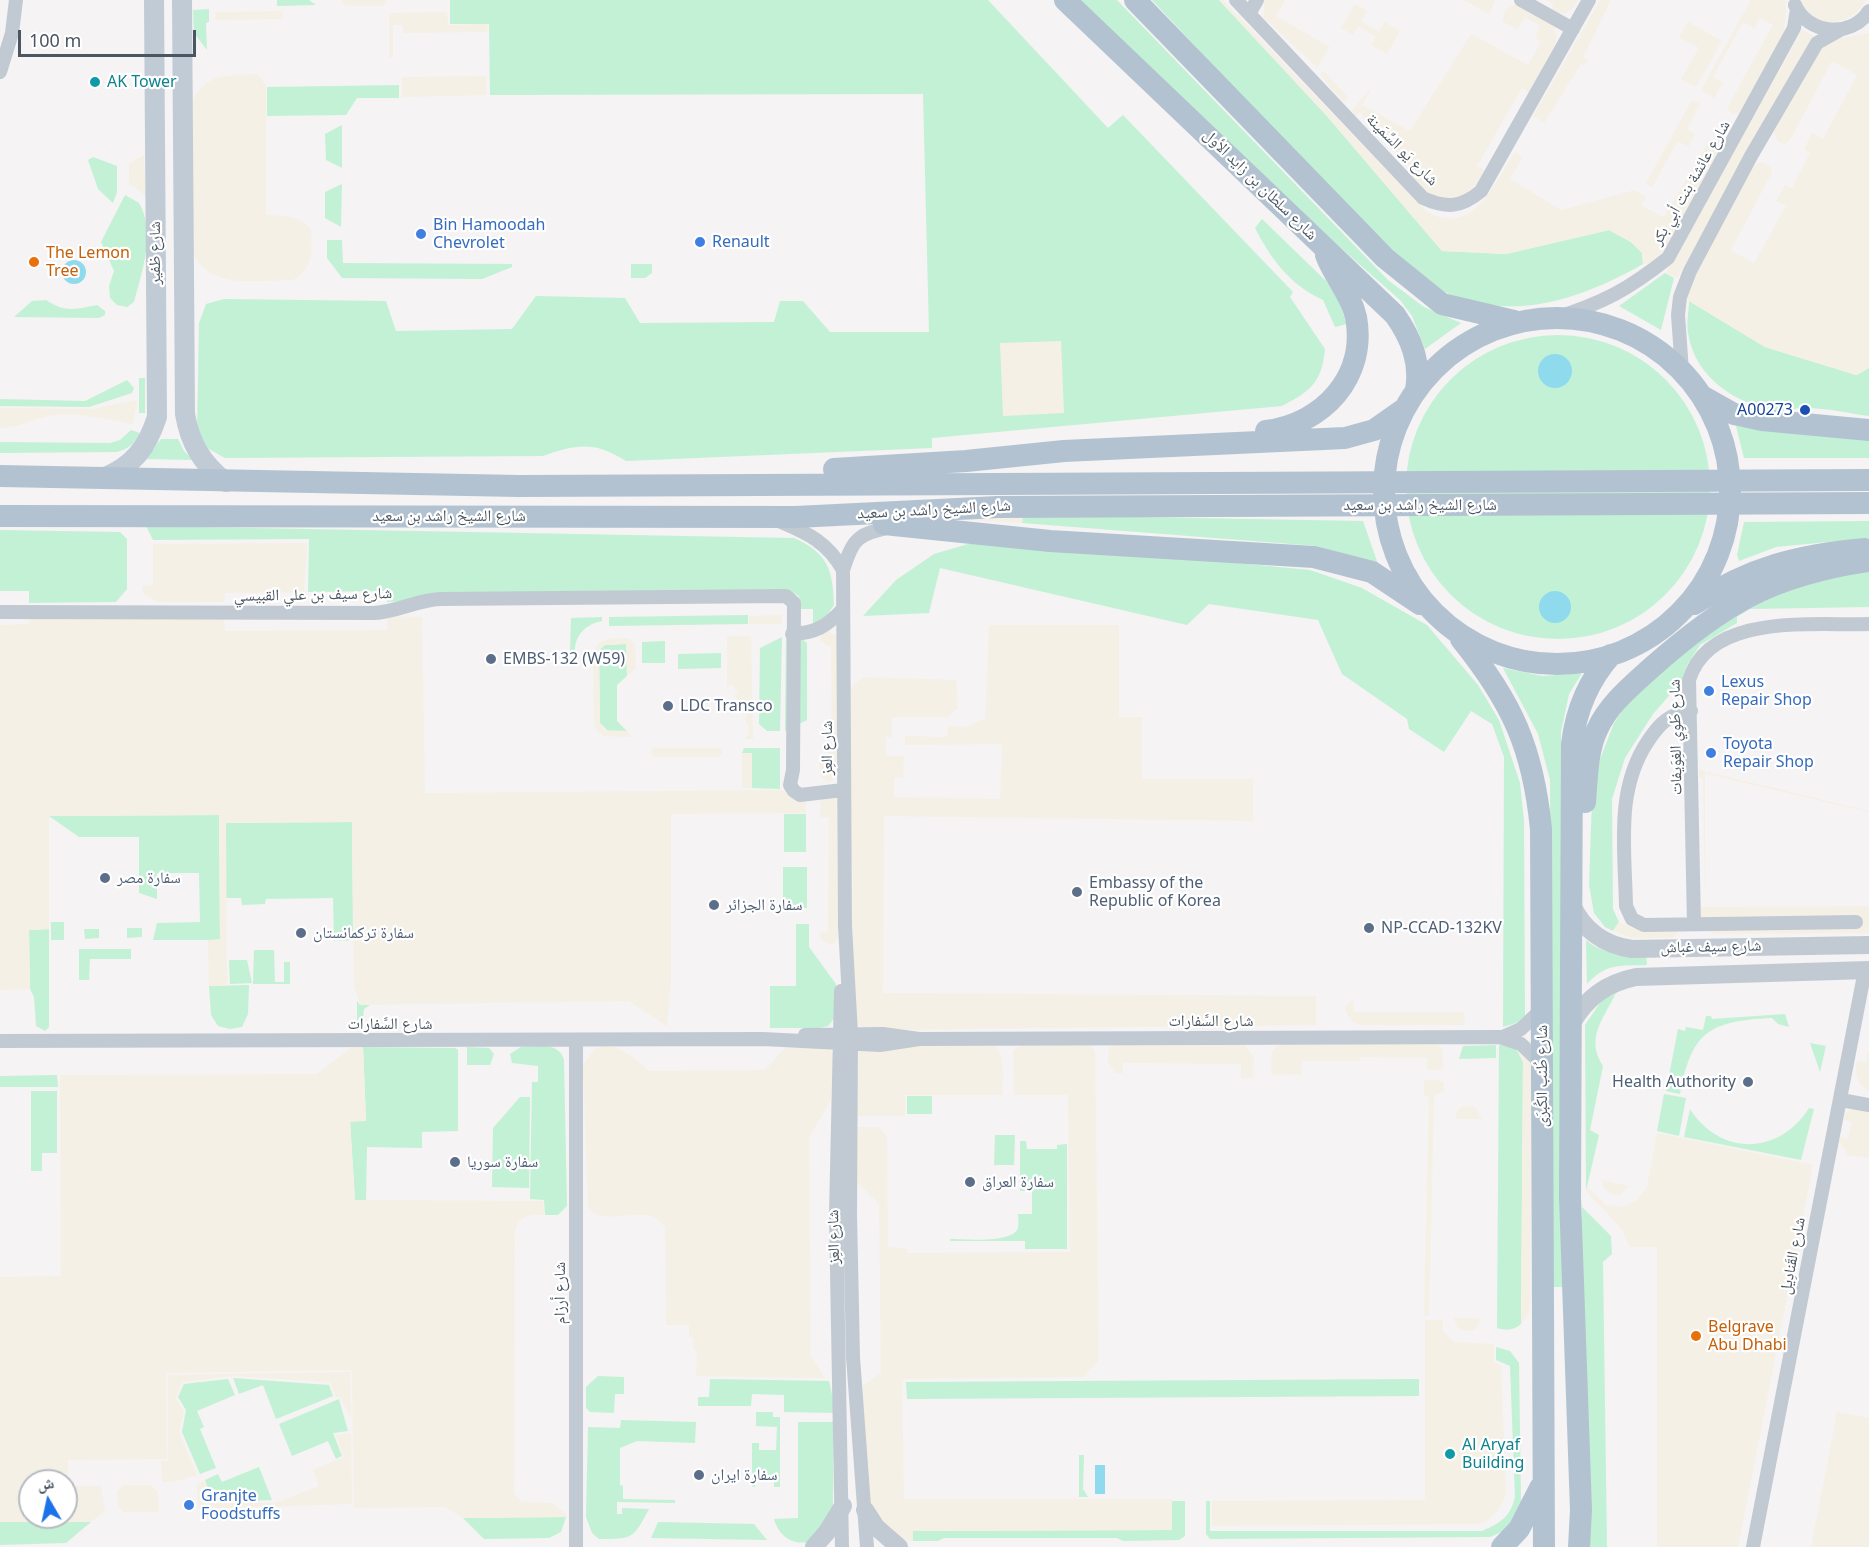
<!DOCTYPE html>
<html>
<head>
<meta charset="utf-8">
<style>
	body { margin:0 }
	#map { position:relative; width:1869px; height:1547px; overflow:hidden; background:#f5f3f3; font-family:"Noto Sans","Noto Naskh Arabic",sans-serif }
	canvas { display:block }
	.north { position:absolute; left:18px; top:1469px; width:60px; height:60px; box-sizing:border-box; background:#fff; border:2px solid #b7bbc0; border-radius:50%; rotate:351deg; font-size:16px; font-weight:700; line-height:24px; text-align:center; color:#4a5661 }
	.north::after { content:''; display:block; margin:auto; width:21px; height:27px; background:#1a73e8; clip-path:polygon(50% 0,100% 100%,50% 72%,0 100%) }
	.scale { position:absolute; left:18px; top:30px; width:178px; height:27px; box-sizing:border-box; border:3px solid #4a5661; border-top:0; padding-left:8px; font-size:18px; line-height:21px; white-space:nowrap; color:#4a5661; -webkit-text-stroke:4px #fff; paint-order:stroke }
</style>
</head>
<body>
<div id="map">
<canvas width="1869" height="1547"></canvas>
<div class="north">ش</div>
<div class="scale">100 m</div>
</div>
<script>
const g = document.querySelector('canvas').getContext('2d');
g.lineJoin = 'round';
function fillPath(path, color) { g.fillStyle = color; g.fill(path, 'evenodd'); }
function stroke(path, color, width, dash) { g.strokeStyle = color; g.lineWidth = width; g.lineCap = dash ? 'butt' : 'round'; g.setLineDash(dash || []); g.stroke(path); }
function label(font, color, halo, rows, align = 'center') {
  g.font = font + ' "Noto Sans","Noto Naskh Arabic",sans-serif'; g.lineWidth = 4.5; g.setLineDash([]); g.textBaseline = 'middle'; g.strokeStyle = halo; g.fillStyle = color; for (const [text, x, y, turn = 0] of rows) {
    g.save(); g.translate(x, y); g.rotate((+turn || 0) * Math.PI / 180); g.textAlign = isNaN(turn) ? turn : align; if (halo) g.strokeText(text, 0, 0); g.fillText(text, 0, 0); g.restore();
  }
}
fillPath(new Path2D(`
	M277,0H309L316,5L277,6Z
	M450,0H988L1108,128L1123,115L1293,292L1290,297L1325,349C1322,382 1311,391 1282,406L932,438V448L626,461C595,441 576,444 543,456L225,458L207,448L197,431L199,323L206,304L224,299L386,301L396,331L512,329L536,296L625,298L640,323L774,322L780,301H803L830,332H929L923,94L490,95L489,24H450Z
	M1075,0H1117L1388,280L1424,307L1461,323L1425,349L1412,316L1400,300L1275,190Z
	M1152,0H1219L1326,115L1442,251L1506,254L1609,230L1631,242L1642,253L1643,264C1579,300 1511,324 1440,290C1425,283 1411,271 1397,262Z
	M209,9V22L206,23L207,50L194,33L193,10Z
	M399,85V98H357L346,115L267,116V87Z
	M342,125V168L326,160L325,134Z
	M93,157L117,166V192L113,203L98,189L88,160Z
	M342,184L341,227L325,218V192Z
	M125,195L139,203C156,232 142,272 134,302L127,307L117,305L110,298L109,286L114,271L101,242Z
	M1262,219L1326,281L1336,294L1347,324L1335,327L1323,300C1290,285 1271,259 1255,228Z
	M327,240H342L343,263L512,264V267L482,279L342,278L327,258Z
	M631,264H652V273L645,278H631Z
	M1665,273L1674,278L1661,330L1619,306Z
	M46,300C65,313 76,309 97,305L105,311V315L99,318L14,317L32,301Z
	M1689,301L1765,347L1856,375L1869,368V416C1847,413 1823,407 1801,408C1795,408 1789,411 1783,411C1739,407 1695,379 1688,333C1686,323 1689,311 1689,301Z
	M1406 487a152 152 0 1 1 304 0a152 152 0 1 1-304 0Z
	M139,378H145V413H139Z
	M127,380L134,388L132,393L89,407L0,406V399L85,401Z
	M1736,426L1869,438V458H1744Z
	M131,430L140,433C135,444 128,449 117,452L0,453V442L110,443L120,440Z
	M161,439H178L184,451L193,460L145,459Z
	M1023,515L1363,521L1378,564L1317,546L1022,523Z
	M1869,521V538L1776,547L1739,561L1737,555L1744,522Z
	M146,526L794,538C828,553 833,570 834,605L824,619L813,625V609H801L799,596L787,590L534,594L387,602V591L308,592L309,539L153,540Z
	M0,530L120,532L127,539V589L116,602L29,603V591H0Z
	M985,539L1310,570L1362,588L1427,625L1478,685L1499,720L1520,783L1524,821L1525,1016L1519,1022L1503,1027L1504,757L1492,724L1471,711L1444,752L1409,729L1407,719L1342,674L1318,620L1209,604L1187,625L940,568L929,613L863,616L896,580L934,554Z
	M1869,570V607L1750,609L1737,617V623L1700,645L1686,667L1681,682L1653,714L1625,758L1612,799L1613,909L1619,922L1613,931L1605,927L1594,913L1589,885L1592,799L1597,767L1614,723L1632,697L1713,628L1794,585Z
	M748,615V624L609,626V617Z
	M602,617V621C586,624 574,635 575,653H570L571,618Z
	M786,636L799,637L807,643V720L785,731Z
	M782,637L780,731H767L759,724L760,648Z
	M665,641V663H642V642Z
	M626,644L627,676L617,685V721L627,731H608L600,723L599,650L605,645Z
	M721,653V668L678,669V654Z
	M1503,668L1543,676L1582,673L1569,694L1561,732L1563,1287H1553L1550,780L1538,734Z
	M744,748H780V789L752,788V753H742Z
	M784,814H806V852H784Z
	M219,815L220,940H153L157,923L200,922L199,873H157V899L139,893V837H79L49,816Z
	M352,822L353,940L334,941L333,898L266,899L265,904L242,905L241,898H226L225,823Z
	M783,867H807V908H783Z
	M51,922H64V940H51Z
	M796,924H809V947L836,984L837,1015L828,1026L819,1028H770V986H796Z
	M127,928H142V937L127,938Z
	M49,929V1027L45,1031L36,1026L34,997L30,989L29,930Z
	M84,929H99V938L85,939Z
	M1586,940C1604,956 1624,953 1646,953L1647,965C1620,966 1606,963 1587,984Z
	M79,949H131V959H90L89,980H79Z
	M254,950H274L275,982H284V962H290V984H253Z
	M229,960H247L252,983L230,984Z
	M249,985L248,1014L242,1027L230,1029L218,1026L211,1015L209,986Z
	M1616,993C1603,1020 1585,1038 1603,1066L1590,1130L1599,1135L1586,1191L1585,1025L1602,1000Z
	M357,1001L360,1005H370L364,1009L362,1029L357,1025Z
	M1785,1014L1789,1027L1778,1024L1772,1018C1708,1021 1692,1032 1680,1094L1666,1091L1678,1029L1685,1031L1686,1027L1703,1030L1706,1016H1711L1712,1019Z
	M1810,1043L1826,1046L1820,1072Z
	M1508,1044L1520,1052L1523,1062L1521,1324C1514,1330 1507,1331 1497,1328L1499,1045Z
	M1496,1045V1058L1459,1059L1463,1046Z
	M363,1047L455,1048L458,1050V1131L422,1132V1148L367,1147L366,1200H355L350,1121L366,1120Z
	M467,1047L489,1048L494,1054L490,1065H467Z
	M521,1047C536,1047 559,1041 564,1060L567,1206L558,1215H545L544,1200L530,1199L532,1082H538V1066L512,1063L510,1054Z
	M57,1075L58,1087H0V1076Z
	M31,1091H57V1153H42V1171H31Z
	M1664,1094L1686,1098L1679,1136L1657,1131Z
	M907,1096H932V1114H907Z
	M520,1097H530L529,1188L492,1187L493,1128Z
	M1809,1108L1814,1109L1801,1160L1684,1137L1690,1109C1720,1156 1779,1156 1809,1108Z
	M995,1135H1015L1014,1165H994Z
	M1020,1141H1026L1027,1149H1057V1145L1067,1144V1249H1025V1241H950V1239C963,1239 1013,1244 1018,1228C1019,1224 1018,1218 1018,1214H1032V1191H1020Z
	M1582,1207L1611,1236L1612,1254L1603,1262L1607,1547H1584Z
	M1496,1347L1510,1351L1519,1363L1521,1501L1506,1530L1490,1537L1210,1539L1206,1534V1501H1210V1531H1482C1501,1523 1510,1517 1515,1497L1510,1366L1496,1360Z
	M598,1376L624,1377V1394H615L614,1413L590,1412L586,1408V1387Z
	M233,1378L329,1385L333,1396L276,1419L263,1385L239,1394Z
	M228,1379L235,1395L197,1411L204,1427L200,1429L216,1468L200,1474L182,1432L186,1410L178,1397L184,1384Z
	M710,1379L829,1381L836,1413L784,1412V1395L752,1394L751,1406H698V1397H709Z
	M1419,1379V1396L907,1399L906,1382Z
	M339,1399L348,1431L333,1433L342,1456L336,1459L328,1441L292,1456L279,1424Z
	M756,1412H773V1417H780V1487H774V1481H756L755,1487H752V1443H759V1450H776L777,1427L756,1426Z
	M621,1420L696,1422L695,1443L637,1441L620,1448V1485L623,1486V1499L675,1500V1503L617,1502V1514H622V1508L649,1509C633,1539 633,1539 599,1539L592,1533L586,1517L588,1427L620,1428Z
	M798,1422H833V1520C826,1526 819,1537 811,1541C793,1547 778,1535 774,1519L798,1518Z
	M1079,1455H1084L1083,1489L1088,1497H1079Z
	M259,1467L272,1500L213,1502L205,1480L218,1474L222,1482Z
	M1172,1501H1185V1536L1179,1540L1123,1541L1117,1538H944L938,1541H913V1531L1171,1530Z
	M566,1517L561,1532L549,1538L484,1539L463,1518Z
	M0,1522H91L66,1543L0,1545Z
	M658,1522L754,1524L767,1540L651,1538Z`), '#c3f1d5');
fillPath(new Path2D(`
	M341,0H387L383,6H346Z
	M1219,0H1223L1427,212C1474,237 1493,185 1515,152L1523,157L1510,179L1561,210L1635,190L1646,197L1641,206L1664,217L1709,141L1718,139L1724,147L1672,239L1654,262L1643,264L1642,253L1631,242L1609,230L1506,254L1442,251L1326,115Z
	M1264,0H1285L1276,16L1330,47L1317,67L1264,18Z
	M1464,0H1495L1489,14Z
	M1546,0H1578C1572,11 1564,17 1552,11L1553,4Z
	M1600,0H1611L1583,57L1588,61L1585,65L1581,64L1544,123L1533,116Z
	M1751,0H1785C1789,47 1766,73 1744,112L1732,114L1727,108L1773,25L1760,18L1754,28L1743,22L1713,77L1723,82L1714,98L1701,90Z
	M1801,0H1866C1853,26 1812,33 1801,0Z
	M1355,4L1367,11L1362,22L1379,32L1385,22L1400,31L1387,54L1371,45L1376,37L1358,26L1353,35L1341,28Z
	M1516,4C1535,13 1560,19 1556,44L1529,92L1522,88L1477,166L1484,170C1478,189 1455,206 1435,197C1425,192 1417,183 1410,175L1414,171L1360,112L1355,116L1352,110L1372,87L1362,105L1410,131L1471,34L1528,65L1541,42L1535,38L1540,26L1525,17L1517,30L1502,21L1506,9Z
	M282,11L283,19L216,20L215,12Z
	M447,12L448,25L487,24L488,32L403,33V25H393V58H389V13Z
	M1688,22L1722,41L1696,87L1681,79L1699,48L1679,37Z
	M1802,30L1813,36L1677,278L1666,272Z
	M1869,33V368L1857,375L1765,347L1689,301L1685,293L1751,167L1761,162L1771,166L1772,172L1731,250L1754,263L1786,206L1776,201L1785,185L1792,188L1810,153L1804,149L1812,133L1823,139L1857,75L1832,61L1790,140L1784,144L1778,142L1773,130L1817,52L1837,39Z
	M1324,71L1348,97L1343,102L1320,74Z
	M258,74L266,86V215C285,216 298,215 311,229C312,251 314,267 293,280C257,280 208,291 192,250L191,106C202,73 228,75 258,74Z
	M486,76V95L402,97V77Z
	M1692,100L1700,104L1687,129L1695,134L1688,147L1678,141L1652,187L1646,183Z
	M144,155L146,196L129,183V164Z
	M1061,341L1064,413L1003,416L1000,343Z
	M137,400L133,424C107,420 80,412 54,415C35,417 20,428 0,428V408L92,409Z
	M1023,515L1022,523L935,518Z
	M307,543L304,592L225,593L224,602H157L143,593L142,586L153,585V544Z
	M782,615V624H749V616Z
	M387,616L422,617L425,793L782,790L806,798V813L671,814V983L667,1026L629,1001L360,1005L354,985L352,822L226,823L227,986H209L208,940L220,939L219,815L49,816V929L29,930L30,989L0,990V625L29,624V617L224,619L225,631L387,630Z
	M989,625H1119V717H1142V779H1253V821L884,816L883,993L1316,996V1025L870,1030L858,1025L851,1012L853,869L851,858V690L854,684L864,677L956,680L958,708L948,717H892V737H886V756H904L903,778H894V797L1000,799L1002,744L905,745V736L947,737L948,726L966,727L985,719Z
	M828,631L838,637L839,775L829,782L821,777L819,762L832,751L831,647L820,641L822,634Z
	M727,636H751L753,739H745L750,732L745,718L749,711L734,696L738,691L731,684L727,688Z
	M628,638L635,644L636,668L627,676L626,644L605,645L599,650L600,723L604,730L627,731L632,737L603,736L595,728L594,722L593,653C598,636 613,639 628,638Z
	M654,748H720L723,752L719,757H653L651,752Z
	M742,753H752V788H742Z
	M1699,769L1705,771V906L1703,779L1699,777Z
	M1707,772L1869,811V812L1707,774Z
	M836,797L839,934L835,943L829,944L821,940L819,933L828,932L829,817H820V799Z
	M1869,906V933L1714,934C1703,928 1700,919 1700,907Z
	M1619,922L1634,929L1674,927L1678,932L1673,938H1632L1613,931Z
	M1353,1000L1354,1012H1464L1465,1025H1361C1351,1022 1347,1017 1345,1007Z
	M1430,1041L1442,1048L1443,1067L1439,1070H1427V1058L1360,1057V1061H1302L1301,1075L1271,1074L1272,1052L1280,1042Z
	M990,1043C1008,1052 1002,1078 1003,1095H905V1116H858L850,1108L851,1053L859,1045Z
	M1117,1043H1243L1254,1057L1253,1078H1241V1064L1123,1063V1073H1115L1108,1063L1109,1048Z
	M1023,1044H1088L1095,1051L1099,1360L1083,1377L902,1379L904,1499H1172V1530L913,1531V1541L881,1540L874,1535L857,1389L881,1373L879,1204L852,1177L857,1127H879L887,1137L888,1247L907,1249V1253L1070,1252L1068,1095H1014L1013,1050Z
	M788,1045L829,1049L834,1055L831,1100L809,1137L811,1356L825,1378L696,1376L697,1350L694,1349L693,1337H689V1325H666L665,1228C647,1199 607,1230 588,1208L583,1065L595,1049C617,1040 634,1058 649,1071L765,1070Z
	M352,1047H363L366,1121L350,1122L355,1200L543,1201L544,1215C529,1214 518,1216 515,1233L514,1493L522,1502L553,1503L566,1514V1517L463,1518L445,1507L354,1508L352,1370L166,1373L167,1459L68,1460V1473H61V1481H30V1517H66V1493H70V1486H101L105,1511L91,1522H0V1277L61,1276L60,1075L317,1074Z
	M1515,1047L1531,1059L1532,1066L1530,1304L1529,1313L1521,1324L1523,1062Z
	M1869,1049V1091C1857,1085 1854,1074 1857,1061L1866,1063Z
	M1424,1080H1440L1444,1083V1090L1434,1096L1429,1316H1424L1429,1097L1424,1096Z
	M1463,1106L1475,1107L1482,1119H1455L1457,1111Z
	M1858,1106L1869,1108V1158L1848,1155L1839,1141L1840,1137L1848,1139L1852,1122L1844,1120L1845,1113Z
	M1657,1133L1813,1165L1738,1547H1657V1247H1630L1622,1229L1586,1191L1587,1187L1606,1205L1621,1207L1635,1202L1647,1187Z
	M1602,1180L1629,1186L1620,1195L1611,1194L1604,1188Z
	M1454,1318H1480L1479,1325L1472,1331H1464L1457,1327Z
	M1425,1320H1443V1331L1454,1342L1494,1344V1362L1501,1365L1506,1494C1500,1509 1494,1518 1480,1524L1212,1526V1501L1425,1500Z
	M350,1372L351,1419L340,1397L336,1398L330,1382L233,1376L183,1382L175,1398L184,1411L179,1432L197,1475L177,1481L162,1482L161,1461H168V1375Z
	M1837,1412L1869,1418V1547H1811Z
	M351,1433L352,1504L198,1509L197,1485L204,1480L213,1503H275L319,1486L313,1470L344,1457L336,1435Z
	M124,1485H151L158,1492L159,1512H123L118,1506L117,1491Z`), '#f5f0e5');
fillPath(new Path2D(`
	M62 272a12 12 0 1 1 24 0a12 12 0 1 1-24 0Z
	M1538 371a17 17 0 1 1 34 0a17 17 0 1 1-34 0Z
	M1539 607a16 16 0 1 1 32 0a16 16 0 1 1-32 0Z
	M1095,1465H1105V1494H1095Z`), '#90daee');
stroke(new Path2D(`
	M1236,0L1423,198C1447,209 1462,207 1481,191L1589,0
	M1521,0L1573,29
	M1795,5C1807,34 1852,39 1869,11
	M1249,14L1257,0
	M0,72L12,33L16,0
	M1555,318C1603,303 1629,289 1668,258L1794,28L1797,9
	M1682,371L1678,315L1680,297L1690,271L1751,156L1817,43L1842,29
	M781,522C808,533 828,543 843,570
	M0,612L374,613C397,612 417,600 440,599L786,596L794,603L793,770L790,785L794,791L800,795L843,790
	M792,634C816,633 827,626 843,609
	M1691,711C1669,714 1660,723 1648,741C1615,790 1625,849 1626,906L1632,919L1644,925L1856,922
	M1694,924L1689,680C1710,612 1813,626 1869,624
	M841,991L836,1215L842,1547
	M805,1035L883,1034L919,1039L1500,1037L1521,1044L1543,1065
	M1503,1037L1521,1029L1542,1009
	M576,1040V1547
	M0,1041L763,1039L880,1045L919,1039
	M1841,1100L1869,1105
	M867,1547L853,1357L850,1214L851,1034L845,926L843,570C854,537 857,535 891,527
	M1753,1547L1865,970`), '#c1cad2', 14);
stroke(new Path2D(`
	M1572,905C1584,931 1604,945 1632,949L1869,945
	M1572,1023C1587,997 1607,983 1636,977L1869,970
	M865,1510L876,1527L899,1547
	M814,1547L827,1532L843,1506`), '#c1cad2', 18);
stroke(new Path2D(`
	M182,0L185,414C190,443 202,464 226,482
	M103,478C133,466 147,448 157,417L154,0`), '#c1cbd6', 20);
stroke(new Path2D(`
	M1065,0L1395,315C1411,338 1421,362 1416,390
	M1135,0L1385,258L1442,304L1514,321
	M1384 491a173 173 0 1 1 346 0a173 173 0 1 1-346 0Z
	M1702,396L1734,414L1762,420L1869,430
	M1266,431C1323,424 1367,377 1356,317C1351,294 1334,277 1326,255
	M834,469L966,461L1064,451L1345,438L1374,430L1404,409
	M0,476L519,486L998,484
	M0,516L796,517L998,507
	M884,524L1050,541L1314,557L1372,572L1420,604
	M1694,604C1750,567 1799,555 1865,549
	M1461,639C1512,702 1533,748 1541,829L1544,1547
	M1585,802C1587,779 1587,751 1597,730C1608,705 1631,686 1651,668C1723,604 1772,575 1869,561
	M1502,1547L1519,1529L1540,1488
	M1579,1547L1581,1510L1570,1197L1572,744C1576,710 1588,681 1611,655`), '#b3c2d1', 22);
stroke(new Path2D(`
	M998,484L1869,480
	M998,507L1869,503`), '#b3c2d1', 22);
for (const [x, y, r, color] of [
	[95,82,6,"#0f9aa8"],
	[421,234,6,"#3f7fe0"],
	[700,242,6,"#3f7fe0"],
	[34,262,6,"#e8710a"],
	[1805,410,6,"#1a4fb4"],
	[491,659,6,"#5c6f8a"],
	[1709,691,6,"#3f7fe0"],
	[668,706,6,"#5c6f8a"],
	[1711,753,6,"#3f7fe0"],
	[105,878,6,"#5c6f8a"],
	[1077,892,6,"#5c6f8a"],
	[714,905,6,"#5c6f8a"],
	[1369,928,6,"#5c6f8a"],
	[301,933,6,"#5c6f8a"],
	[1748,1082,6,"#5c6f8a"],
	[455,1162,6,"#5c6f8a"],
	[970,1182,6,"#5c6f8a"],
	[1696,1336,6,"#e8710a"],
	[1450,1454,6,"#0f9aa8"],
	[699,1475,6,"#5c6f8a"],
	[189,1505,6,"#3f7fe0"]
]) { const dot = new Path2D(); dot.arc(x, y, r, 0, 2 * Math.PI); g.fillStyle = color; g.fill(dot); stroke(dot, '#fff', 2); }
label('16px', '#0d838f', '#fff', [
	["AK Tower",107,82],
	["Al Aryaf",1462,1445],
	["Building",1462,1463]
], 'left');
label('16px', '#4a5661', '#fff', [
	["شارع يَو السِّمَينة",1402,150,45],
	["شارع عائشة بنت أبي بكر",1691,183,-60],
	["شارع سلطان بن زايد الأول",1260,185,44],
	["شارع ظفير",155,253,-90],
	["شارع الشيخ راشد بن سعيد",1420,505],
	["شارع الشيخ راشد بن سعيد",934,510,-3],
	["شارع الشيخ راشد بن سعيد",449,516],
	["شارع سيف بن علي القبيسي",313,595,-1],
	["شارع طَوِي الغِوَيفات",1676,737,-91],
	["شارع العِز",827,748,-90],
	["شارع سيف غباش",1711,947,-1],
	["شارع السَّفارات",1211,1021],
	["شارع السَّفارات",390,1024],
	["شارع طُنب الكُبرَى",1542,1076,-90],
	["شارع العِز",834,1237,-91],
	["شارع القَنادِيل",1793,1256,-79],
	["شارع أرزام",560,1293,-90]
]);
label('16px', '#366cbe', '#fff', [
	["Bin Hamoodah",433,225],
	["Chevrolet",433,243],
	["Renault",712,242],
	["Lexus",1721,682],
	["Repair Shop",1721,700],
	["Toyota",1723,744],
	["Repair Shop",1723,762],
	["Granjte",201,1496],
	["Foodstuffs",201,1514]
], 'left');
label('16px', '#c56008', '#fff', [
	["The Lemon",46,253],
	["Tree",46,271],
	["Belgrave",1708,1327],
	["Abu Dhabi",1708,1345]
], 'left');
label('16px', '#164399', '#fff', [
	["A00273",1793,410]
], 'right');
label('16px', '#4e5e75', '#fff', [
	["EMBS-132 (W59)",503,659],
	["LDC Transco",680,706],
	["سفارة مصر",117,878],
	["Embassy of the",1089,883],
	["Republic of Korea",1089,901],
	["سفارة الجزائر",726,905],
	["NP-CCAD-132KV",1381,928],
	["سفارة تركمانستان",313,933],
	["Health Authority",1736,1082,"right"],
	["سفارة سوريا",467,1162],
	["سفارة العراق",982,1182],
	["سفارة ايران",711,1475]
], 'left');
</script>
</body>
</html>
